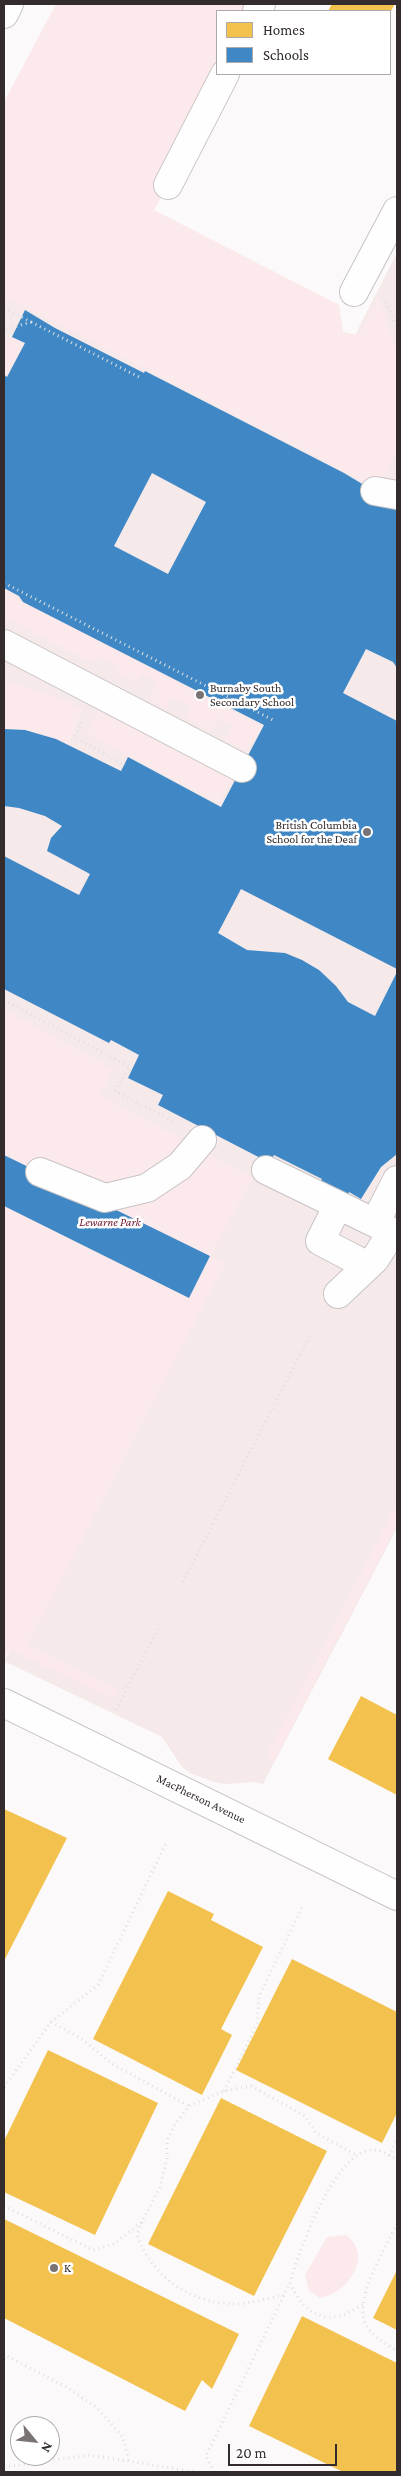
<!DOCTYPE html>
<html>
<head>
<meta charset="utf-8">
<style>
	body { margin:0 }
	#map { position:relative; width:401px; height:2476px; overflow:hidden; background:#fcf9fa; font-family:"Crimson Pro",serif }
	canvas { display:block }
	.frame { position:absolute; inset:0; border:5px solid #332b2c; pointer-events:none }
	.legend { position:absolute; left:216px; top:10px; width:175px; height:65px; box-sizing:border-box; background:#fff; border:1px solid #adaaab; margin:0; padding:6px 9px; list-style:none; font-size:15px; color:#332b2c }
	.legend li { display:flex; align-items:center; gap:10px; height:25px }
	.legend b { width:25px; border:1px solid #adaaab }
	.north { position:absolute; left:10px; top:2416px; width:50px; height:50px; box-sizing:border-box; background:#fff; border:1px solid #adaaab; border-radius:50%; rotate:118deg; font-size:14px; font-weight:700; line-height:20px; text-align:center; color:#332b2c }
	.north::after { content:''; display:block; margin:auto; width:18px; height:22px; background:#797374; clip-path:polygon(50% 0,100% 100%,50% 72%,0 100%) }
	.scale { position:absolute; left:228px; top:2444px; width:109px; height:22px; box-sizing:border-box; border:2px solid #332b2c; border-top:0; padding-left:6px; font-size:15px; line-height:18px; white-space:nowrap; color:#332b2c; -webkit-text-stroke:4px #fff; paint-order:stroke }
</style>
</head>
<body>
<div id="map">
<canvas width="401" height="2476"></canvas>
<div class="frame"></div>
<ul class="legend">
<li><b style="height:14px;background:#f2c14e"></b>Homes</li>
<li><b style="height:14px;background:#3f88c5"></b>Schools</li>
</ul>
<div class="north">N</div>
<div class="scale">20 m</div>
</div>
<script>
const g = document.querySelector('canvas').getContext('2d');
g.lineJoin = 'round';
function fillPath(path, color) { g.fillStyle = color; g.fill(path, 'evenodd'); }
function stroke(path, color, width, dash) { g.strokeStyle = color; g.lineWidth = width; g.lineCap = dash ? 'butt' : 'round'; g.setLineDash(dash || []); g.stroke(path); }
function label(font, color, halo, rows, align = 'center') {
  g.font = font + ' "Crimson Pro",serif'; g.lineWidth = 5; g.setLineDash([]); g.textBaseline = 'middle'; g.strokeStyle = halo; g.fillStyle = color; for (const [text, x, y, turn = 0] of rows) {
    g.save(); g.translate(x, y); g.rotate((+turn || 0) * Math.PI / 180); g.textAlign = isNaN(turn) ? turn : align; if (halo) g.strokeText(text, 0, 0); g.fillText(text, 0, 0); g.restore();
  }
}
fillPath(new Path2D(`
	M397,253V1528L263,1784L254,1782L226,1784L213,1782L190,1773L182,1767L162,1737L4,1661L224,1229L4,1048V263L352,341Z`), '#f5e9ea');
fillPath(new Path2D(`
	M56,4H261L257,11H217V74L168,185L154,210L339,305L343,332L358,335L379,296L397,351V455L379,486L375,487L4,297V102Z
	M27,336L7,377L4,375V340Z
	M4,591L262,726L248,752L224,740L231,725L218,719L211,732L185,718L190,707L172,698L166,709L149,699L157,683L142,675L137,683L117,673L120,667L99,656L94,664L4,617Z
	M4,682C31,687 57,696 82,709L69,745C48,735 27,731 4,729Z
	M98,711L232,779L219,803L86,734Z
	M4,1009L114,1069L100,1095L253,1178L210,1256L225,1264L28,1644L118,1689L113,1699L9,1649L4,1659Z
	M397,1503V1525L274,1761L266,1756Z
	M346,2235C374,2256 348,2293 320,2298L309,2291L305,2275L327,2237Z`), '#fbe9eb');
fillPath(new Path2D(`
	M332,4H395L391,11H328Z
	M361,1696L397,1715V1795L328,1759Z
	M4,1809L67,1838L4,1961Z
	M168,1891L214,1914L211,1920L263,1947L221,2029L232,2035L202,2095L93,2039Z
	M292,1959L397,2012V2113L382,2143L236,2070Z
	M48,2050L158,2103L95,2235L4,2192V2141Z
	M221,2098L327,2151L254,2296L148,2244Z
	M4,2219L239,2334L212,2389L202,2380L185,2411L4,2318Z
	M397,2270V2330L373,2318Z
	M302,2316L397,2363V2472H343L249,2426Z`), '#f2c14e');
fillPath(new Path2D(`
	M25,310L55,328L144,373L145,371L344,473L397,505V668L393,662L366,649L343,693L397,721V969L241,889L218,933L247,950L285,953L302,960L319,970L336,986L348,1002L375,1016L397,972V1154L381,1167L361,1199L349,1192L346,1200L318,1185L322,1179L274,1155L270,1163L158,1105L163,1095L128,1078L139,1055L111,1040L109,1043L4,989V856L79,895L90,874L47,851L51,838L62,826L45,816L19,808L4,806V729L25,730L56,739L121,771L128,757L221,807L264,725L23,602L19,596L4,588V375L7,377L25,343L12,337ZM152,473L206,502L168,574L114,546Z
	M4,1155L210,1256L189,1298L4,1206Z`), '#3f88c5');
const minor = new Path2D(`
	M257,11L261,4
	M4,14L9,4
	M168,185L225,74
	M354,292L397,211
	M375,491L397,495
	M4,644L242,768
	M266,1170L375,1223L397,1180
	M40,1172L105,1198L147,1188L180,1166L202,1140
	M338,1205L320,1241L368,1266
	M338,1294L375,1259L392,1232L375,1223
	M4,1703L397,1896`);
stroke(minor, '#c8c3c4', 30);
stroke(new Path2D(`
	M386,302L397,328
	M4,308L31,322L4,330
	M31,322L141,378
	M4,583L275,721
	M82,722L74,737L125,765
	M4,1000L130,1067L115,1091L175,1122
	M4,1153L12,1158
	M183,1582L309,1337
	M116,1710L160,1625
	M51,2022L79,2037L114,2065L189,2106
	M4,2087L51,2022L98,1985L167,1841
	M224,2091L257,2024L259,1996L302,1907
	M389,2156L397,2139
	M4,2206L93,2250L114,2244L142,2222L160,2187L167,2158V2141L175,2124L189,2106L224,2091L251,2086L305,2116L316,2133L356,2155
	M142,2222L137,2235C152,2277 190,2303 234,2304C250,2304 268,2298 284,2295
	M397,2224C385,2249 355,2295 365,2323C370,2335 387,2344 397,2351
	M290,2283C306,2318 330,2328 363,2304
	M4,2359L7,2356L68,2388L97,2408L123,2437L129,2461
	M4,2467L90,2455L196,2472
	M214,2472L206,2456L290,2283C299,2252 335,2146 376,2150C382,2150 391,2157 397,2159`), '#e1e0e0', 3, [1, 4]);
stroke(minor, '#fffefe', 28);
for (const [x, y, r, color] of [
	[200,695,5,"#797374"],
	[367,832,5,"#797374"],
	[54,2268,5,"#797374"]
]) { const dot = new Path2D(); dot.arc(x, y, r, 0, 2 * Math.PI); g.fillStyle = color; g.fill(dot); stroke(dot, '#fff', 2); }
label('12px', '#332b2c', '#fff', [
	["Burnaby South",210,688],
	["Secondary School",210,702],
	["British Columbia",357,825,"right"],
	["School for the Deaf",357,839,"right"],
	["K",64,2268]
], 'left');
label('italic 12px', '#70162d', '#fff', [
	["Lewarne Park",110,1222]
]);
label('12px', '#332b2c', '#fff', [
	["MacPherson Avenue",201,1799,26]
]);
</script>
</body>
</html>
